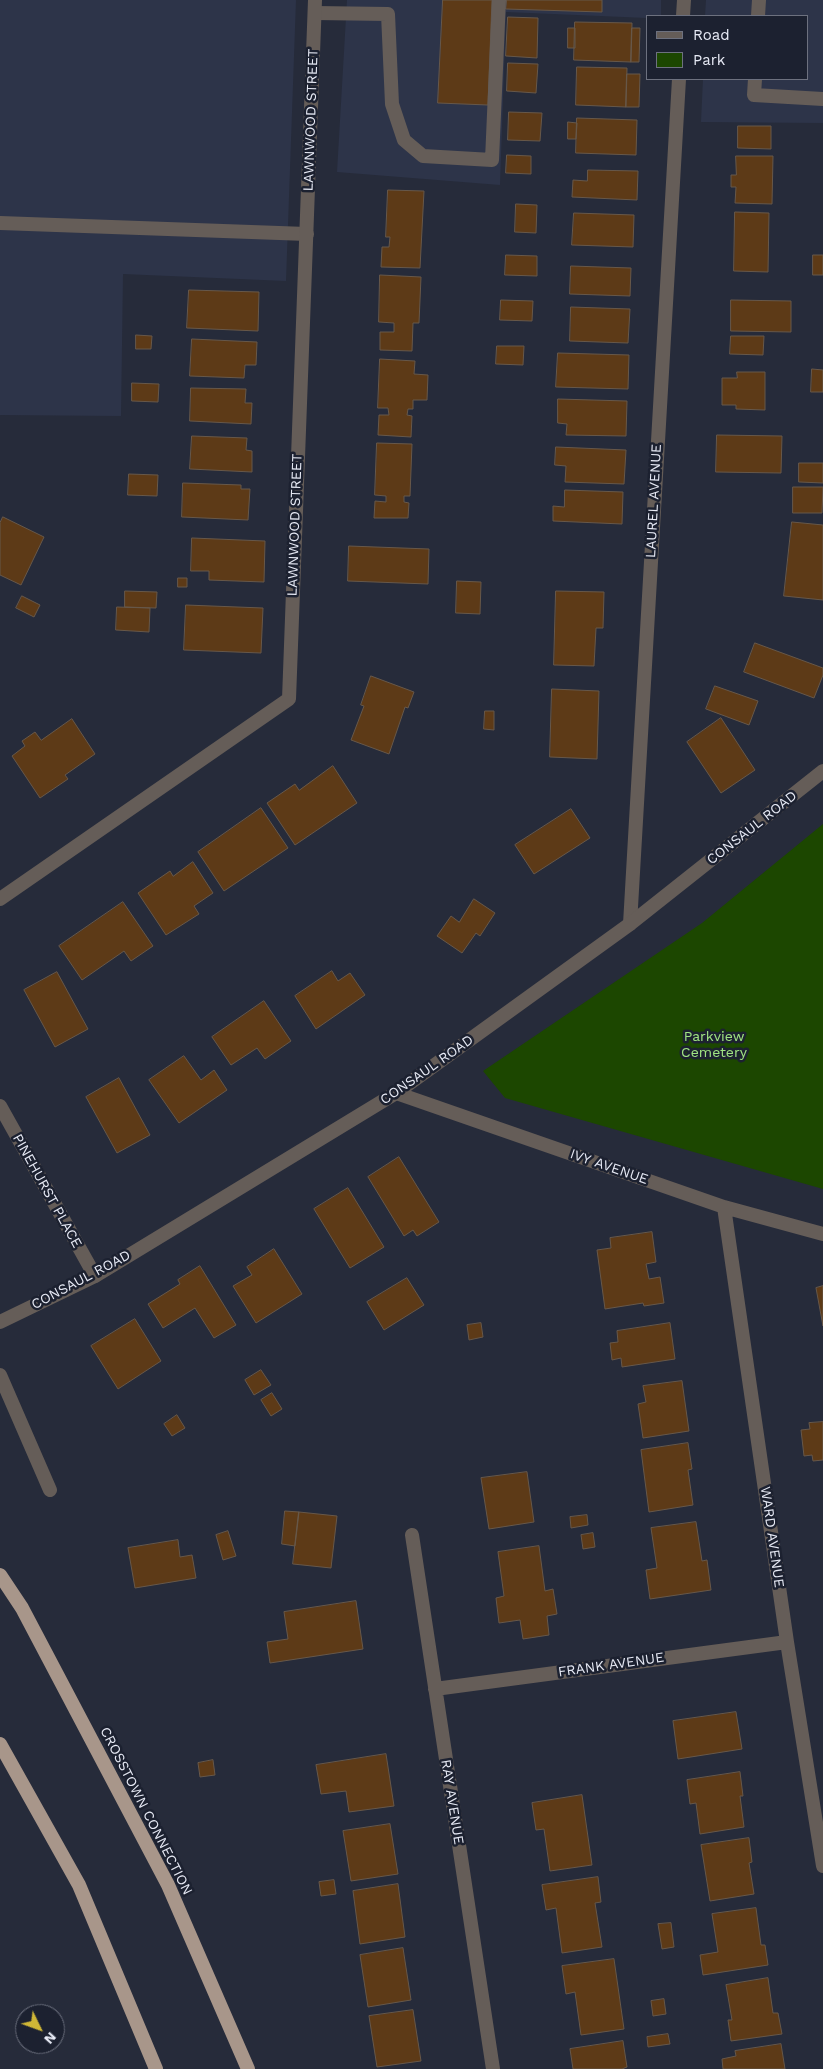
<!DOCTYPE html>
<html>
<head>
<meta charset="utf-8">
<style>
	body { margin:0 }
	#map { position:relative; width:823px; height:2069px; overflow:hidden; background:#262b3a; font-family:"Work Sans",sans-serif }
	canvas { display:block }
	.legend { position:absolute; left:646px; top:15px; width:162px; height:65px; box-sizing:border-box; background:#1c2130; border:1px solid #6d717f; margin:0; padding:6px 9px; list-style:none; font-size:15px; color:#e7eaf5 }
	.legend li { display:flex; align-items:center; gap:10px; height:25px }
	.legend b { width:25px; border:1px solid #6d717f }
	.north { position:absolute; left:15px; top:2004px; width:50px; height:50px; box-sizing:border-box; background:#1c2130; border:1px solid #6d717f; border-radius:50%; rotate:132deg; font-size:14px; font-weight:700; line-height:20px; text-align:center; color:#e7eaf5 }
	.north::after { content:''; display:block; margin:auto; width:18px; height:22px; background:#d0b736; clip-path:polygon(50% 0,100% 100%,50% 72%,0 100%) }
</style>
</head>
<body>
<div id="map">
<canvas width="823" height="2069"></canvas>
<ul class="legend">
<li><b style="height:6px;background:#655d58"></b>Road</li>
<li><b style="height:14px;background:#1c4700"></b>Park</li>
</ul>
<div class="north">N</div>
</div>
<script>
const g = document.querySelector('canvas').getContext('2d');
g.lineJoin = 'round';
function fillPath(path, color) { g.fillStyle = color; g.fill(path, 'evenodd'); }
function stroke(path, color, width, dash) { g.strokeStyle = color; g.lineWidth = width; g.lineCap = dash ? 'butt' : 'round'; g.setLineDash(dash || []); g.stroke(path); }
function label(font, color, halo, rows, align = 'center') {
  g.font = font + ' "Work Sans",sans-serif'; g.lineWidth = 5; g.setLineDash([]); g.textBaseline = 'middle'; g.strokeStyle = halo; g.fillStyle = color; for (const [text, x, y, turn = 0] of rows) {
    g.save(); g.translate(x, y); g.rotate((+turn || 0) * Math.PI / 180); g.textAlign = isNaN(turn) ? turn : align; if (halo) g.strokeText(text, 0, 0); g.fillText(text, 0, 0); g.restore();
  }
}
fillPath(new Path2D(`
	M0,0H296L286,281L123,274L121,416L0,415Z
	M347,0H661V16L647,18L506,12L500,185L337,172Z
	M706,0H823V123L701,122L703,79H807V16H705Z`), '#2d3449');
fillPath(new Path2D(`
	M823,824V1189L505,1098L483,1071L702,923Z`), '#1c4700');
const building = new Path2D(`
	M443,0H492L488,105L438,103Z
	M507,0H602V12L506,9Z
	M508,17L538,18L537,58L506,56Z
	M575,22L632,23L631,62L574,60Z
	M568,28H575V48H568Z
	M632,28H640L639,62H631Z
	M508,63L538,64L536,93L507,91Z
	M577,67L627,68L626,107L576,105Z
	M627,74H640L639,107H626Z
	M509,112L542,113L540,141L508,140Z
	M577,118L637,120L636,155L576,153Z
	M568,122L577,123L576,139H568Z
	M738,126H771V149L738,148Z
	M507,155L531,156V174L506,173Z
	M736,156H773L772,204L735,203L736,187H731V175H736Z
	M588,170L638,171L637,200L572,197L573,180L587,181Z
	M388,190L424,191L420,268L381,267L382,247H389L390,237H386Z
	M516,204L537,205L536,233L515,232Z
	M735,212L769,213L768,272L734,271Z
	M574,213L634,215L633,247L572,245Z
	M506,255L537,256V276L505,275Z
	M813,255H823V275H813Z
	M571,266L631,268L630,296L570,294Z
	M380,275L421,277L419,323H413L412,351L380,350V332H394V323L379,322Z
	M189,290L259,292L258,331L187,328Z
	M501,300L533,301L532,321L500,320Z
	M731,300L791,301V332L731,331Z
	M571,307L630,309L628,343L570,341Z
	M136,335L152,336L151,349H136Z
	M731,336H764L763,355L730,354Z
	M192,339L257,342L256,365H245L244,378L190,376Z
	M497,346H524L523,365L496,364Z
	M558,353L629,355L628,389L556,387Z
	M380,359L415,361L414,374L428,375L427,400H413V409H408L407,415L412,416L411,437L378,435L379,415H389L388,408H378Z
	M812,369L823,370V392H811Z
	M737,372H765V410L736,409V405H722V378H737Z
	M132,383L159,384L158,402L132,401Z
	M191,388L246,389L245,403H252L251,424L190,421Z
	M558,399L627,401L626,436L566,435L567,424L558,423Z
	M717,435L782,436L781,473L716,472Z
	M192,436L247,438L246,450L252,451V472L190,469Z
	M377,443L412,444L410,496H404V502L409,503L408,518H374L375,501L386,502V496L375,495Z
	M556,447L626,450L624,484L565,482L566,466L555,465Z
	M799,463H823V483L799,482Z
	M129,474L158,475L157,496L128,495Z
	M183,483L241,485V489H250L248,520L182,517Z
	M793,487H823L822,513H793Z
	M565,490L623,492L622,524L553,521V506L564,507Z
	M3,517L44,537L21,585L0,575V523Z
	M792,522L823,525V600L784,596Z
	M192,538L265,541L264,582L209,580V571H191Z
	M349,546L429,549L428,584L348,581Z
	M178,578H187V587H178Z
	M457,581L481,582L480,614L456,613Z
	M125,591L157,592L156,608L125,607Z
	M556,591L604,592L603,628H596L594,666L554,665Z
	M22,596L40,605L34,617L16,608Z
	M186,605L263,608L261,653L184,650Z
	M117,607L150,608L149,632L116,630Z
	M755,643L823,668V675L814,698L744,672Z
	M371,676L414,692L408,708L405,707L389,754L351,740L364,706L361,705Z
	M715,686L758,701L749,725L706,709Z
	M552,689L599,691L597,759L550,757Z
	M485,711H494V730L484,729Z
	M721,718L755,770L721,793L687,742Z
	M72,719L95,754L65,775L68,779L40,798L12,756L25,746L22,741L35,732L41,740Z
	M333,766L357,803L295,845L267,803L295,784L299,790Z
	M261,808L288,848L224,891L198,852Z
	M571,809L590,838L534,874L515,845Z
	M193,862L213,893L194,906L199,914L166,935L138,893L170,871L173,876Z
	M474,899L495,913L480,936L476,933L462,953L437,936L451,916L459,922Z
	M123,902L153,946L131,961L124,951L82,980L59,946Z
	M332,971L338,981L350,973L365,995L316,1029L295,996Z
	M57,972L88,1029L55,1047L24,990Z
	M264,1001L291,1041L265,1059L257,1048L231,1065L212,1037Z
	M184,1056L201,1080L214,1070L227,1090L179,1123L149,1080Z
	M119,1078L150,1135L117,1153L86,1097Z
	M399,1157L439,1222L417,1236L413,1230L404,1236L368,1177Z
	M348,1188L384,1247L350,1268L314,1209Z
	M652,1232L656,1262L646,1264L649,1279L660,1277L664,1303L644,1306L643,1303L605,1309L597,1250L611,1248L610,1238Z
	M274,1249L302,1294L256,1323L233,1286L252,1275L247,1267Z
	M200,1266L236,1325L214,1338L195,1308L163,1328L148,1304L180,1284L178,1280Z
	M407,1278L424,1305L384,1330L367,1302Z
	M823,1286V1326L816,1288Z
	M135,1319L161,1361L118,1389L91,1346Z
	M481,1323L483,1337L469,1340L467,1325Z
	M670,1323L675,1359L622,1367L621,1358L612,1360L610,1343L618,1342L617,1331Z
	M261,1370L271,1385L254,1395L245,1380Z
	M682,1381L689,1431L643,1438L638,1404L646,1402L643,1386Z
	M272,1393L282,1409L271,1416L261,1400Z
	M177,1415L185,1428L172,1436L164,1424Z
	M823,1422V1460L813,1461L812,1455L804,1456L801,1430L810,1429L809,1423Z
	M688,1443L692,1469L688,1470L693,1505L649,1512L641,1450Z
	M527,1472L534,1522L489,1529L481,1478Z
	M285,1511L299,1512L295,1546L282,1544Z
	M299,1512L337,1516L331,1568L293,1564Z
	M587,1515L588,1525L571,1528L570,1517Z
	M696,1522L702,1561L707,1560L711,1590L650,1599L646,1570L657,1568L651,1528Z
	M228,1531L236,1556L223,1560L216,1535Z
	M593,1533L595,1547L583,1549L581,1535Z
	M178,1540L180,1557L192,1555L196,1578L135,1588L128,1548Z
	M539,1546L545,1591L553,1589L557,1614L547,1616L549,1635L523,1639L520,1620L499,1623L496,1598L504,1596L498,1552Z
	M356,1601L363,1649L270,1663L267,1642L288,1639L284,1612Z
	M736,1712L742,1749L678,1759L673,1721Z
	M386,1754L394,1806L349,1812L346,1791L321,1794L316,1765Z
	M213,1760L215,1775L200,1777L198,1763Z
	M740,1772L743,1796H740L744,1827L700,1834L696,1803L690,1804L687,1780Z
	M582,1795L592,1865L550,1871L544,1829L536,1830L532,1803Z
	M390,1824L398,1874L351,1881L343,1831Z
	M749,1838L752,1862L749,1863L754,1894L710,1901L701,1845Z
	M598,1877L601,1902L595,1903L602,1947L562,1953L556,1908L546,1910L542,1885Z
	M334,1880L336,1894L321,1896L319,1882Z
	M398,1884L405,1937L360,1944L353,1891Z
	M756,1908L761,1945H765L768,1965L703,1975L700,1955L718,1952L712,1914Z
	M671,1923L674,1947L662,1949L658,1924Z
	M403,1948L411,2000L368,2007L360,1955Z
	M614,1959L624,2029L581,2035L575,1992L566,1994L562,1966Z
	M768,1978L773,2013H778L782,2034L731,2041L728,2020H732L726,1985Z
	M664,1999L666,2014L653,2016L651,2001Z
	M413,2010L421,2061L377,2067L369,2016Z
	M668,2034L670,2044L648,2047L647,2037Z
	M623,2041L627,2067L622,2069H573L570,2049Z
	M781,2044L785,2069H723L722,2059L736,2056L735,2051Z`);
fillPath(building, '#5d3a17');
stroke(building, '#67584a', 1);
stroke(new Path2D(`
	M315,13L388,14L392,104L404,140L423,156L492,160L499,0
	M758,16L759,0
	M755,79L754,95L823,99
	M0,223L307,234`), '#655d58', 14);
stroke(new Path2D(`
	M683,16L684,0
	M0,899L289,699L315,0
	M630,924L679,79
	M396,1093L724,1207L823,1234
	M0,1106L95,1276
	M724,1207L787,1642L823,1866
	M0,1375L50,1490
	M412,1535L493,2069
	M435,1689L787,1642`), '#655d58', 14);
stroke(new Path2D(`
	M0,1322L95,1276L396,1093L630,924L823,771`), '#655d58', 14);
stroke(new Path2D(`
	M0,1575L22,1608L168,1885L248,2069
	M0,1744L79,1885L156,2069`), '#a8968a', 14);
label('14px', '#e7eaf5', '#1c2130', [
	["LAWNWOOD STREET",311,120,-88],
	["LAUREL AVENUE",654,501,-87],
	["LAWNWOOD STREET",295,525,-88],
	["CONSAUL ROAD",752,828,-38],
	["CONSAUL ROAD",427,1070,-35],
	["IVY AVENUE",609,1167,19],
	["PINEHURST PLACE",47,1191,61],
	["CONSAUL ROAD",81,1280,-28],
	["WARD AVENUE",772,1537,82],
	["FRANK AVENUE",611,1665,-8],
	["RAY AVENUE",452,1802,81],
	["CROSSTOWN CONNECTION",146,1811,63]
]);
label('14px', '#a0e482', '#1c2130', [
	["Parkview",714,1037],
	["Cemetery",714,1053]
]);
</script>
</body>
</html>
